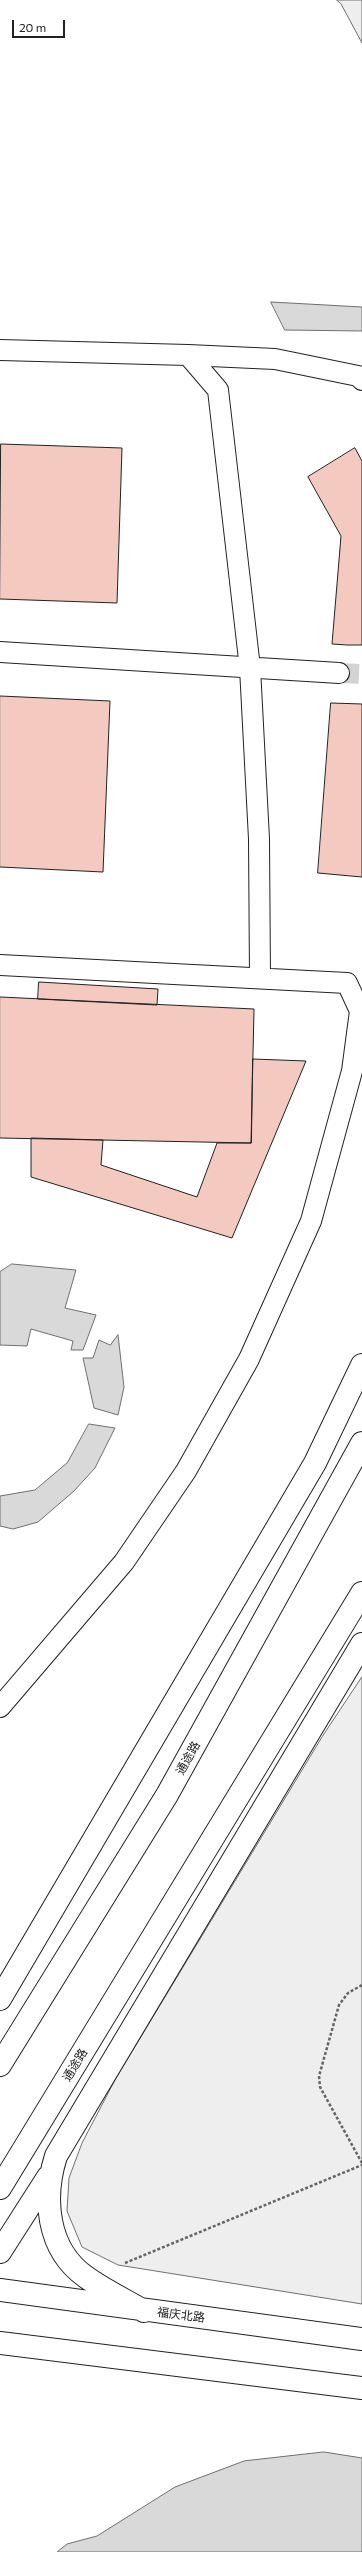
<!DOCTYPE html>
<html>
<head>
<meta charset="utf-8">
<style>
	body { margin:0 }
	#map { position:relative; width:362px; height:2552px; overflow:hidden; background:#fff; font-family:Commissioner,sans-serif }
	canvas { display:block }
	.scale { position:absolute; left:12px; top:20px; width:53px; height:18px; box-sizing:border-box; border:2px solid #222; border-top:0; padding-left:5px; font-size:12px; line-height:14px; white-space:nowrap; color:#222; -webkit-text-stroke:3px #fff; paint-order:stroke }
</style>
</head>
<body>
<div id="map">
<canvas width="362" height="2552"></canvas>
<div class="scale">20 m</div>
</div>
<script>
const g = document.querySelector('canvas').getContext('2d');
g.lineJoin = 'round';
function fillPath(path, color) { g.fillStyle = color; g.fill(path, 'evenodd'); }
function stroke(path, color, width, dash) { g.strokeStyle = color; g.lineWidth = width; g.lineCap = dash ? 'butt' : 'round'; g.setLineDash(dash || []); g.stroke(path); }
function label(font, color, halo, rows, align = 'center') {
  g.font = font + ' Commissioner,"Noto Sans SC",sans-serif'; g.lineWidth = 3; g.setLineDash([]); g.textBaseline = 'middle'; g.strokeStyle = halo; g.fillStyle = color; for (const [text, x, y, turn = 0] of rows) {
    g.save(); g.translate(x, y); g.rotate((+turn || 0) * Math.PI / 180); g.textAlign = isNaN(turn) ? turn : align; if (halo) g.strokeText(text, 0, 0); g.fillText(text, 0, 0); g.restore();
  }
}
const green = new Path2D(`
	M337,0H362V43L341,4Z
	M362,1677V2304L118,2265L82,2247L67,2211L69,2178L82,2143L116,2078L322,1737Z`);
fillPath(green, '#eee');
stroke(green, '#6f6f6f', 1);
const water = new Path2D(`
	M271,302L362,307V331L285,330Z
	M12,1264L76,1270L65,1308L96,1315L83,1350H71L73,1341L31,1329L27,1346L0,1345V1272Z
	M118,1335L124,1387L118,1415L94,1408L83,1358H93L99,1340L110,1345Z
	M89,1424L115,1428L95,1468L74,1491L38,1522L13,1529L0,1526V1496L35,1490L67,1463Z
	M324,2452L362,2458V2552H57L67,2544L97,2536L175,2487L244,2461Z`);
fillPath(water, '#d9d9d9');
stroke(water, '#6f6f6f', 1);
const building = new Path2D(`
	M1,444L122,448L117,603L0,599Z
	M355,448L362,461V645H347L332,644L341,536L308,477Z
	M0,696L110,701L103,872L0,867Z
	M331,703L362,704V877L318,873Z
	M39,982L158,989L157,1005L38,999Z
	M0,997L254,1009L251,1143L0,1138Z
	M253,1059L306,1061L232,1238L31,1177V1138L103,1140L101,1165L197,1197L217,1143H251Z`);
fillPath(building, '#f3c9c0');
stroke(building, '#222', 1);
stroke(new Path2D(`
	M339,673L362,674`), '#d3d3d3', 20, [20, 10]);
const minor = new Path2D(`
	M0,350L188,355L218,390L250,668L259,839L260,978
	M188,355L275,359L358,376L362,380
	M0,652L339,673
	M0,965L347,983L360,1011L352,1071L311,1221L249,1359L186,1471L124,1562L0,1707`);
const major = new Path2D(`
	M0,1999L315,1463L362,1365
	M0,2065L167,1795L362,1443
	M0,2188L362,1593
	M0,2252L48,2177
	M0,2290L362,2339
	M144,2311C125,2300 104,2290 86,2277C46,2249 43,2197 56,2156L362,1644
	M0,2343L362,2388`);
stroke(minor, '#222', 22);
stroke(major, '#222', 24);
stroke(new Path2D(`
	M362,1985L348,1993L339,2005L319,2076L320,2087L362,2163
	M125,2263L362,2165`), '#646464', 2.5, [3, 2]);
stroke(minor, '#fff', 20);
stroke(major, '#fff', 22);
label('12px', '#222', '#fff', [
	["通途路",188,1758,-61],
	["通途路",75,2065,-59],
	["福庆北路",181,2315,7]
]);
</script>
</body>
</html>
